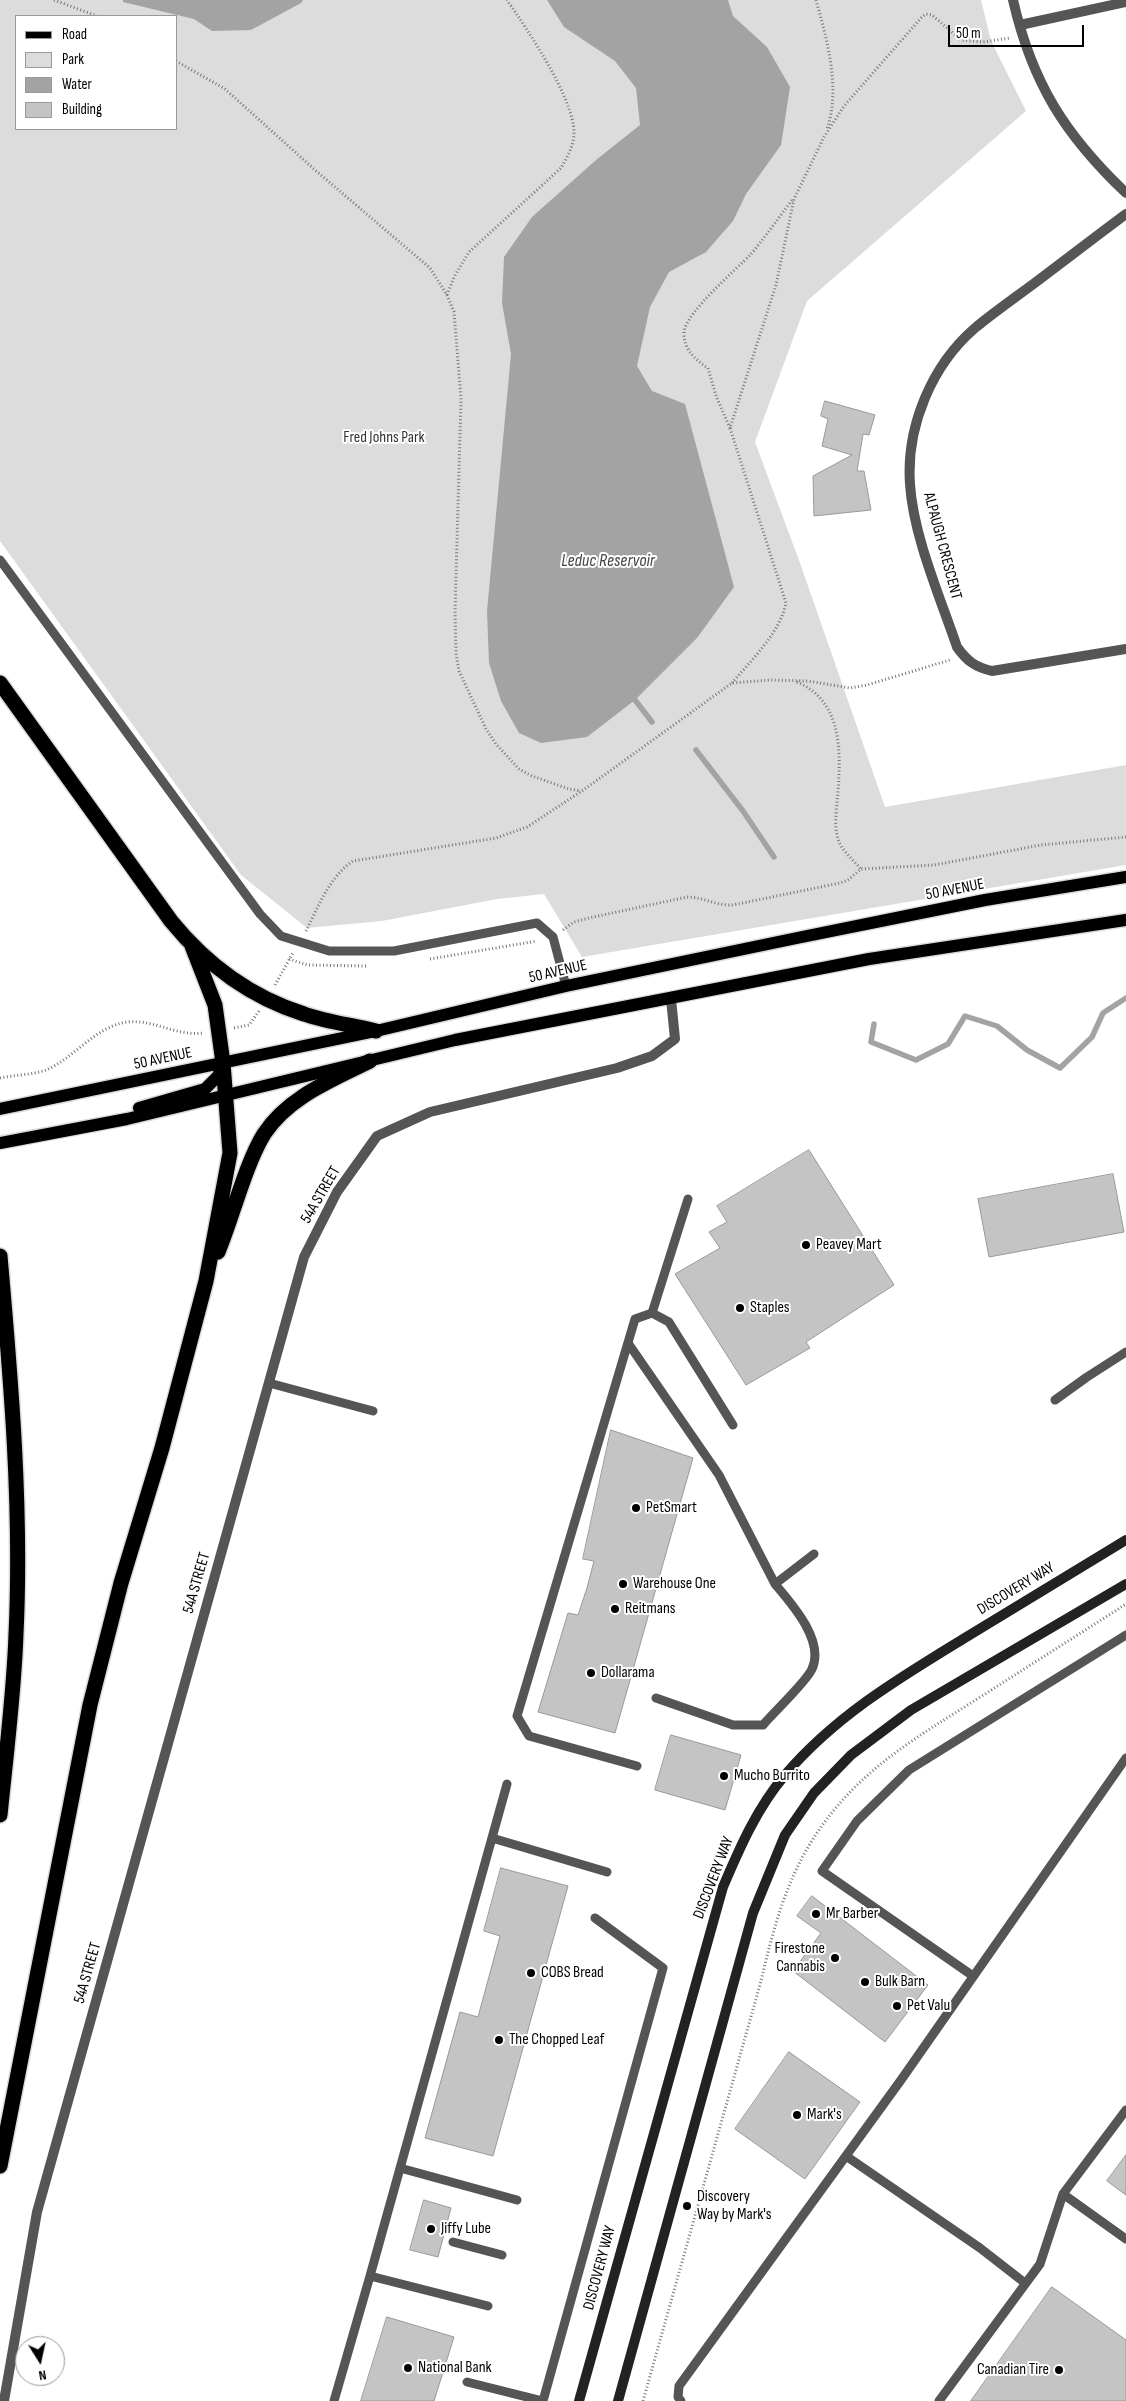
<!DOCTYPE html>
<html>
<head>
<meta charset="utf-8">
<style>
	body { margin:0 }
	#map { position:relative; width:1126px; height:2401px; overflow:hidden; background:#fff; font-family:"Sofia Sans Condensed",sans-serif }
	canvas { display:block }
	.legend { position:absolute; left:15px; top:15px; width:162px; height:115px; box-sizing:border-box; background:#fff; border:1px solid #999; margin:0; padding:6px 9px; list-style:none; font-size:15px; color:#000 }
	.legend li { display:flex; align-items:center; gap:10px; height:25px }
	.legend b { width:25px; border:1px solid #999 }
	.north { position:absolute; left:15px; top:2336px; width:50px; height:50px; box-sizing:border-box; background:#fff; border:1px solid #999; border-radius:50%; rotate:170deg; font-size:14px; font-weight:700; line-height:20px; text-align:center; color:#000 }
	.north::after { content:''; display:block; margin:auto; width:18px; height:22px; background:#000; clip-path:polygon(50% 0,100% 100%,50% 72%,0 100%) }
	.scale { position:absolute; left:948px; top:25px; width:136px; height:22px; box-sizing:border-box; border:2px solid #000; border-top:0; padding-left:6px; font-size:15px; line-height:18px; white-space:nowrap; color:#000; -webkit-text-stroke:4px #fff; paint-order:stroke }
</style>
</head>
<body>
<div id="map">
<canvas width="1126" height="2401"></canvas>
<ul class="legend">
<li><b style="height:6px;background:#000"></b>Road</li>
<li><b style="height:14px;background:#dcdcdc"></b>Park</li>
<li><b style="height:14px;background:#a3a3a3"></b>Water</li>
<li><b style="height:14px;background:#c4c4c4"></b>Building</li>
</ul>
<div class="north">N</div>
<div class="scale">50 m</div>
</div>
<script>
const g = document.querySelector('canvas').getContext('2d');
g.lineJoin = 'round';
function fillPath(path, color) { g.fillStyle = color; g.fill(path, 'evenodd'); }
function stroke(path, color, width, dash) { g.strokeStyle = color; g.lineWidth = width; g.lineCap = dash ? 'butt' : 'round'; g.setLineDash(dash || []); g.stroke(path); }
function label(font, color, halo, rows, align = 'center') {
  g.font = font + ' "Sofia Sans Condensed",sans-serif'; g.lineWidth = 4; g.setLineDash([]); g.textBaseline = 'middle'; g.strokeStyle = halo; g.fillStyle = color; for (const [text, x, y, turn = 0] of rows) {
    g.save(); g.translate(x, y); g.rotate((+turn || 0) * Math.PI / 180); g.textAlign = isNaN(turn) ? turn : align; if (halo) g.strokeText(text, 0, 0); g.fillText(text, 0, 0); g.restore();
  }
}
fillPath(new Path2D(`
	M0,0H981L991,41L1026,111L807,301L755,442L800,563L885,807L1126,765V865L582,957L544,894L497,899L382,921L307,928L241,875L0,541ZM16,16H176V129H16Z`), '#dcdcdc');
fillPath(new Path2D(`
	M123,0H303L301,3L251,30L212,31L194,19L123,2Z
	M547,0H728L733,16L767,47L790,87L781,145L746,194L733,221L706,252L669,272L650,307L637,366L652,391L685,404L734,587L697,638L635,700L587,737L541,743L519,733L501,701L489,663L487,611L511,354L502,303L504,257L532,217L596,160L640,125L636,88L615,61L564,27Z`), '#a3a3a3');
stroke(new Path2D(`
	M635,700L652,722
	M696,750L743,811L774,857
	M874,1024L871,1042L916,1060L948,1044L965,1016L997,1026L1027,1050L1060,1068L1092,1037L1103,1013L1126,998`), '#a3a3a3', 5.5);
const building = new Path2D(`
	M825,401L875,415L869,435L863,434L857,471H864L871,510L814,516L813,476L852,455L822,446L828,419L821,416Z
	M809,1150L894,1285L806,1342L810,1348L746,1385L675,1274L720,1248L709,1232L727,1222L717,1206Z
	M1113,1174L1124,1232L989,1257L978,1199Z
	M611,1430L693,1458L615,1733L538,1712L568,1613L578,1615L587,1588L594,1561L583,1559Z
	M671,1735L741,1755L725,1810L655,1790Z
	M501,1868L568,1886L493,2156L425,2138L460,2012L478,2017L500,1936L484,1931Z
	M812,1896L928,1985L885,2042L793,1971L821,1933L797,1916Z
	M789,2052L860,2102L805,2179L735,2129Z
	M1126,2155V2195L1107,2181Z
	M424,2200L451,2208L438,2257L410,2250Z
	M1052,2287L1126,2340V2401H971Z
	M387,2317L454,2337L434,2401H361Z`);
fillPath(building, '#c4c4c4');
stroke(building, '#999', 1);
const primary = new Path2D(`
	M139,1108L205,1089L218,1076L223,1063
	M0,1109L376,1031L566,986L797,938L985,900L1126,877
	M0,1143L127,1119L455,1040L869,959L1126,920`);
const highway = new Path2D(`
	M0,683L171,921C206,964 250,997 304,1014C327,1022 352,1025 376,1031
	M218,1252C233,1216 245,1165 264,1134C288,1097 332,1080 370,1061
	M0,1256C11,1381 22,1508 16,1634C14,1694 6,1755 0,1815
	M0,2166L90,1705L121,1583L162,1448L206,1281L230,1153L223,1063L215,1005L192,946`);
stroke(primary, '#dbdbdb', 15);
stroke(highway, '#dbdbdb', 18);
stroke(new Path2D(`
	M54,0L97,16
	M816,0C827,39 841,89 827,129
	M176,61L225,89L315,170L430,268L447,295L454,312L461,399L455,613L456,653L459,671L486,729L496,744L519,769L532,776L569,789L581,791
	M447,295L454,277L469,252L561,168C567,158 574,145 574,133C574,98 527,29 507,0
	M730,428L716,396L708,368C695,360 683,348 684,332C686,312 736,270 751,254C766,236 779,217 793,199
	M797,682C842,701 841,750 838,792C837,808 833,826 839,842C843,851 854,861 861,869
	M732,683C752,659 780,633 786,603L730,428L776,285L794,199L824,137L844,106L921,18L926,14L932,15L961,40L983,42L1010,38
	M563,930L574,922L589,918L687,897C703,897 717,906 733,905L840,883L848,880L861,869L934,865L1041,845L1126,837
	M306,931C318,907 330,876 353,861L496,838L527,827L582,791L732,683L770,680L808,681L850,688L867,685L950,660
	M289,959L307,965L367,966
	M430,959L537,941
	M275,985L293,953
	M234,1028L249,1025L259,1011
	M0,1078C14,1075 32,1075 46,1070C73,1059 97,1025 128,1022C154,1019 177,1037 204,1033
	M643,2401L761,1981C773,1930 786,1880 815,1836C858,1770 917,1737 982,1696C1030,1665 1078,1635 1126,1604`), '#777', 3, [1, 2.5]);
stroke(new Path2D(`
	M0,560L260,914L281,936L329,951H394L537,923L553,937L566,986
	M652,1313L688,1199
	M628,1343L719,1475L775,1584L814,1554
	M269,1383L373,1411
	M1055,1400L1087,1377L1126,1352
	M656,1698L733,1725H763C774,1712 807,1681 812,1669C825,1641 792,1604 775,1584
	M637,1766L529,1736L517,1716L635,1319L652,1313L669,1322L733,1425
	M492,1838L607,1872
	M973,1976L822,1871L857,1821L909,1770L1126,1635
	M846,2156L980,2248L1025,2283
	M400,2168L517,2200
	M1063,2194L1126,2239
	M453,2242L502,2255
	M370,2276L507,1784
	M467,2382L543,2401L663,1968L595,1918
	M334,2401L370,2276L488,2306
	M681,2401L678,2397L679,2386L901,2080L1126,1758
	M939,2401L1040,2264L1063,2194L1126,2110`), '#555', 9);
stroke(new Path2D(`
	M1013,0C1032,83 1065,135 1126,193
	M1020,25L1126,2
	M1126,214C1095,237 1064,261 1032,285C1013,299 993,313 975,328C932,365 906,426 910,484C913,535 940,597 957,647C967,661 975,667 992,671L1126,649
	M4,2401L37,2212L304,1257L337,1192L377,1136L430,1112L617,1068L652,1056L675,1039L671,999`), '#555', 10);
stroke(new Path2D(`
	M579,2401L723,1887C740,1847 757,1808 785,1775C836,1715 901,1677 968,1636C1021,1604 1073,1572 1126,1540
	M618,2401L753,1913L785,1835L814,1793L851,1755L911,1710L1126,1584`), '#222', 10);
stroke(primary, '#000', 12);
stroke(highway, '#000', 15);
for (const [x, y, r, color] of [
	[806,1245,5,"#000"],
	[740,1308,5,"#000"],
	[636,1508,5,"#000"],
	[623,1584,5,"#000"],
	[615,1609,5,"#000"],
	[591,1673,5,"#000"],
	[724,1776,5,"#000"],
	[816,1914,5,"#000"],
	[835,1958,5,"#000"],
	[531,1973,5,"#000"],
	[865,1982,5,"#000"],
	[897,2006,5,"#000"],
	[499,2040,5,"#000"],
	[797,2115,5,"#000"],
	[687,2206,5,"#000"],
	[431,2229,5,"#000"],
	[408,2368,5,"#000"],
	[1059,2370,5,"#000"]
]) { const dot = new Path2D(); dot.arc(x, y, r, 0, 2 * Math.PI); g.fillStyle = color; g.fill(dot); stroke(dot, '#fff', 2); }
label('16px', '#333', '#fff', [
	["Fred Johns Park",384,438]
]);
label('16px', '#000', '#fff', [
	["ALPAUGH CRESCENT",942,546,75],
	["50 AVENUE",955,890,-11],
	["50 AVENUE",558,972,-13],
	["50 AVENUE",163,1059,-12],
	["54A STREET",321,1195,-60],
	["54A STREET",197,1583,-74],
	["DISCOVERY WAY",1016,1589,-31],
	["DISCOVERY WAY",714,1878,-69],
	["54A STREET",88,1973,-74],
	["DISCOVERY WAY",600,2268,-75]
]);
label('16px', '#000', '#fff', [
	["Peavey Mart",816,1245],
	["Staples",750,1308],
	["PetSmart",646,1508],
	["Warehouse One",633,1584],
	["Reitmans",625,1609],
	["Dollarama",601,1673],
	["Mucho Burrito",734,1776],
	["Mr Barber",826,1914],
	["Firestone",825,1949,"right"],
	["Cannabis",825,1967,"right"],
	["COBS Bread",541,1973],
	["Bulk Barn",875,1982],
	["Pet Valu",907,2006],
	["The Chopped Leaf",509,2040],
	["Mark's",807,2115],
	["Discovery",697,2197],
	["Way by Mark's",697,2215],
	["Jiffy Lube",441,2229],
	["National Bank",418,2368],
	["Canadian Tire",1049,2370,"right"]
], 'left');
label('italic 18px', '#444', '#fff', [
	["Leduc Reservoir",608,561]
]);
</script>
</body>
</html>
